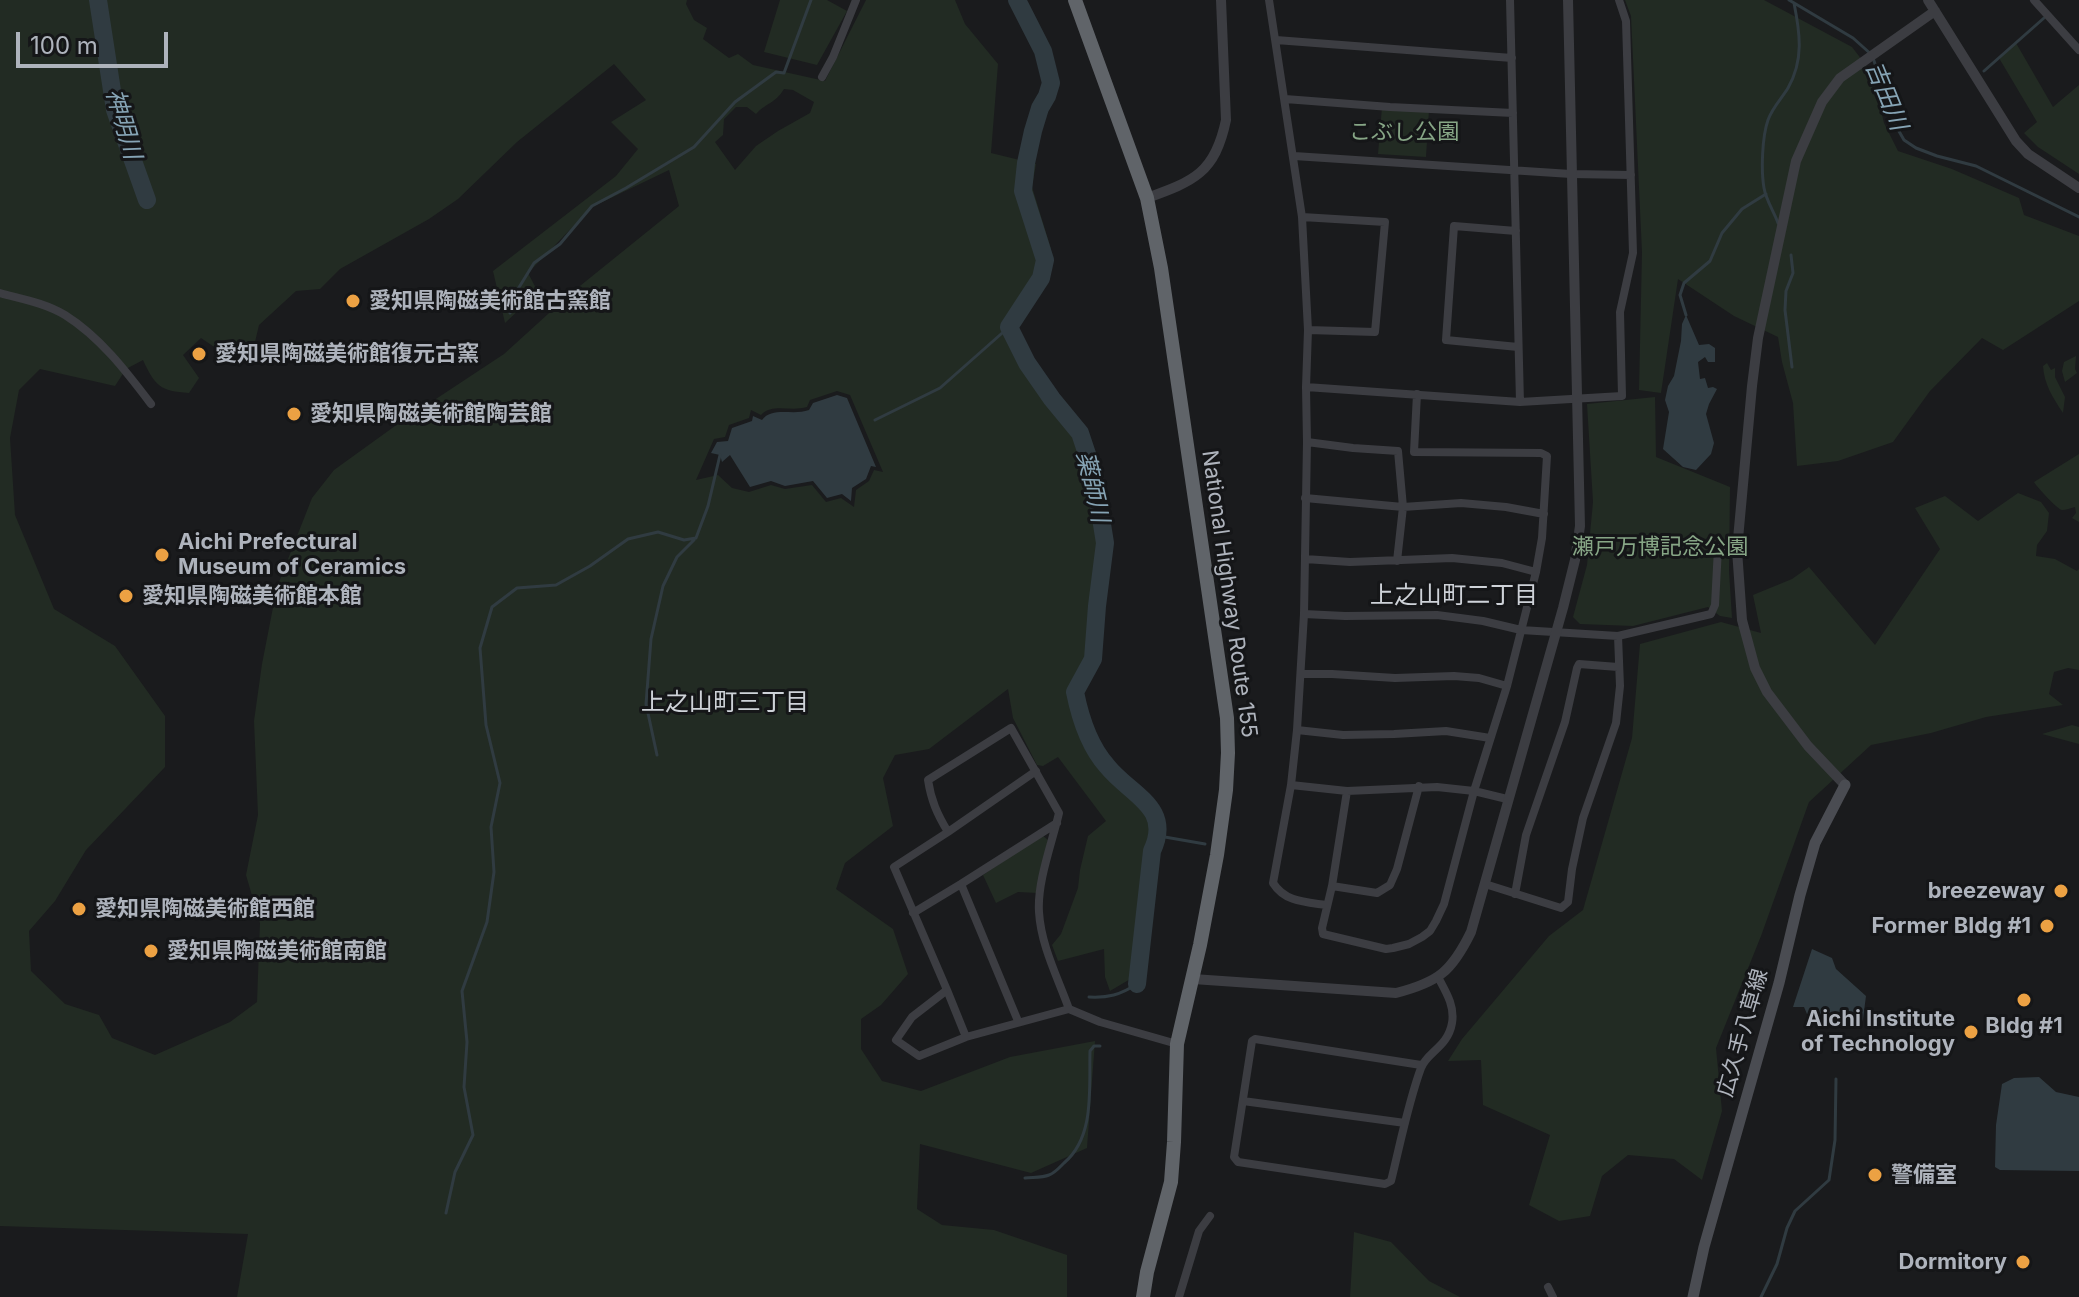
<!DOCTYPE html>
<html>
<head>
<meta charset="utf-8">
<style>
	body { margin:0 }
	#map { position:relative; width:2079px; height:1297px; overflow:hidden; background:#1a1b1d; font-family:Inter,sans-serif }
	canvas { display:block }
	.scale { position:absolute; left:16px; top:32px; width:152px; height:36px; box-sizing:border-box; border:4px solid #aeb3bc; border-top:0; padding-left:10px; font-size:24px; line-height:28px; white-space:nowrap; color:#aeb3bc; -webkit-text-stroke:6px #151618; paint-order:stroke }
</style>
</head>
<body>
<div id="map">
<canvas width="2079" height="1297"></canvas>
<div class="scale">100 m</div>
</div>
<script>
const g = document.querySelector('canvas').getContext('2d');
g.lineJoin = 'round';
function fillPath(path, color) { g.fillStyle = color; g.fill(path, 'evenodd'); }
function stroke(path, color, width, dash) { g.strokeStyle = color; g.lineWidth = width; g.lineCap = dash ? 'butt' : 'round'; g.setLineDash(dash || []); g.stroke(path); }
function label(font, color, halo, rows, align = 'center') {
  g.font = font + ' Inter,"Noto Sans JP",sans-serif'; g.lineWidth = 6; g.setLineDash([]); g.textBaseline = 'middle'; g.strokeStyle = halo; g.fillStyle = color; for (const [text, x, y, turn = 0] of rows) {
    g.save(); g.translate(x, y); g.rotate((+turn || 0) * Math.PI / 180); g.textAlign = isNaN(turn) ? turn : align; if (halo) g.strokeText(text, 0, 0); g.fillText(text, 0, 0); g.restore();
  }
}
fillPath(new Path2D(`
	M0,0H687L686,4L694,20L707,28L703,39L729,58L738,54L753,65L825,81L866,0H955L965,24L998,64L991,153L1036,164L1032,187L1051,249L1034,281L1005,326L1020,363L1071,429L1084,458L1098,541L1097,567L1090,656L1070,690L1077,723L1110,777L1150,813L1165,841L1156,863L1143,877L1132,978L1110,991L1105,977L1104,949L1058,961L1052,945L1061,934L1078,888L1080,870L1088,836L1106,821L1058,757L1043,766L1037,765L1013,718L1008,689L929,749L895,755L883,778L893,826L845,863L836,889L893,929L908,974L881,1005L861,1019V1049L882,1081L921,1091L1010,1057L1095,1041L1087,1148L1031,1173L920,1144L917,1209L942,1225L994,1230L1067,1255V1297H237L248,1234L0,1226ZM614,64L646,100L611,122L638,149L616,176L493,271L505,323L538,292L528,273L592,207L669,170L679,206L570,294L504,354L395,426L334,470L312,498L277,587L262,664L254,721L258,815L246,875L260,923L257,1002L230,1022L155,1055L112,1038L99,1015L65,1004L31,971L29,931L55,901L86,850L165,767V716L115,646L54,609L15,515L10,438L19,390L40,369L115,386L126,369L143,360C155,386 160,391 189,393L199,378L183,355L201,338L229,357L255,342L259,325L296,291L320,289L340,269L429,219L458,199L517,142ZM784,89L793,90L814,102L810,113L778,131L756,146L735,170L715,142L723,135L724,119L736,107H747L756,114C767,102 775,104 784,89ZM837,391L850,395L883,472L874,470L869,481L856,490L854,507L841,498L826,502L812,485L785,489L771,485L749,492L732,488L718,475L696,480L714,439L725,437L729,425L749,418L751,410L761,415C772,403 791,412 807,407L810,400Z
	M780,0H827L847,11L817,65L764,52Z
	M1625,0H1764L1852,47L1872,73L1884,123L1898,151L1952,169L2019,198L2024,215L2079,236V301L2003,350L1982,338L1930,391L1893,442L1838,461L1797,466L1793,403L1782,362L1778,337L1734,316L1678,279L1661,393L1639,390L1642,252L1631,16Z
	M2016,43L2053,107L2079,85V174L2038,147L2024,133L2037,122L1999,58Z
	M1382,107L1429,110L1426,157L1378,154Z
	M2076,356L2075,369L2077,373L2065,382L2062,371L2064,362Z
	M2047,363L2051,370L2055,368V377L2065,397L2063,413C2053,398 2044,384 2043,366Z
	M1655,397L1656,457L1730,487L1729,571L1732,618L1720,616L1708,607L1633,626L1580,624L1573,617L1587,565L1593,502L1587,404Z
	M2079,454V522L2072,518L2076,513L2075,507C2070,508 2066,510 2062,510C2058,510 2037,487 2034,482Z
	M2018,493L2041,502L2049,513L2047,531L2037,545L2036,556L2055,559L2077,571L2079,569V670L2068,668L2054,672L2049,694L2063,705L1986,717L1931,733L1871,745L1809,802L1761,936L1716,1048L1722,1111L1702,1180L1674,1159L1628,1155L1602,1176L1590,1216L1559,1221L1529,1205L1550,1135L1483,1105L1481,1060L1448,1061L1462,1039L1549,936L1583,910L1632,738L1640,644L1721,622L1761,633L1753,595L1792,579L1809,567L1875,645L1940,549L1915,508L1945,496L1978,521Z
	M2072,725L2079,727V744L2042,734Z
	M1042,835L1048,840L1038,893L1018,892L996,903L983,875Z
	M1354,1232L1391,1242L1429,1281L1460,1297H1350Z`), '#222b23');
fillPath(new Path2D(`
	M1686,315L1699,345L1709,344L1715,348V362H1708L1705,357L1698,362L1700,379L1705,378L1708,388L1713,387L1717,389L1709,404L1706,414L1714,443L1711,454L1696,470L1683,467L1663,449L1669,412L1665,400L1668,386L1674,376L1681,341L1682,324Z
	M837,395L847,398L876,467L871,466L866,479L852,488L851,501L842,494L827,498L813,481L785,486L771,481L750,487L730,455L722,462L720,455L711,453L717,442L728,441L732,428L752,421L753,416L762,420C772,406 793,416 809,410L813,403Z
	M1812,949L1832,958L1836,969L1866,996L1863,1019L1860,1028L1853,1026L1857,1016L1853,1012L1835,1020L1807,1014L1804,1007H1793Z
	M2039,1077L2056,1092L2079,1097V1171L2000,1170L1995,1167L1996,1125L2002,1084L2014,1078Z`), '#303b41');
stroke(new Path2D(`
	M1789,0L1853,38L1872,55L1896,126L1904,140L1916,148L1937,156L1976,166L2079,217
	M1984,71L2044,18
	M1778,223C1774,212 1766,200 1764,188C1761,171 1762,137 1768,120C1772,108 1782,98 1788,88C1804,60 1800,33 1794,3
	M1791,255L1793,273L1786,291L1785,310L1792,367
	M510,313L518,289L534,263L560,244L592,206L626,188L694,147L735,102L776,72L784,73L811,0
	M1686,315L1680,295L1684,283L1710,261L1722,233L1742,209L1766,194
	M875,420L940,388L1009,327
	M657,755L646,704L651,639L663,586L677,557L694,540
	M1159,836L1205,844
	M1089,997C1108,998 1120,995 1137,984
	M1025,1178C1032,1177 1042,1178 1049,1175C1055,1173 1060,1167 1064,1163C1095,1137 1089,1089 1090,1051L1094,1046H1100
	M446,1213L455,1172L473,1135L464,1087L467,1042L462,991L487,922L494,872L491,827L500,783L486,725L480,648L492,607L517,588L556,585L590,566L628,539L658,532L684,540L696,538L708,506L720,455
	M1761,1297L1777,1264L1787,1228L1795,1211L1829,1180L1835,1140L1836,1079`), '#303b41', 3);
stroke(new Path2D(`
	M98,0L115,110L147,200
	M1017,0L1043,51L1051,83L1047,96L1040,108L1033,131L1026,163L1023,191L1045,260L1041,278L1009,327L1027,363L1052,399L1080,433L1089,460L1101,518L1105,543L1097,606L1093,659L1075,692C1080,717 1090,747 1107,766C1130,795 1173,807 1152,851L1137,984`), '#303b41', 18);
stroke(new Path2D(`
	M1269,0L1302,217L1308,330L1306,387L1520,402L1622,396L1620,312L1633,253L1626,21L1619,0
	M1510,0L1520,402
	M2034,0L2079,50
	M1276,40L1512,58
	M822,77L833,57L856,0
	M1285,99L1390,107L1513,113
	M1294,156L1571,174L1631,175
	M1302,217L1385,222L1375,332L1308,330
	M1516,231L1454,226L1446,340L1518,347
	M0,293C22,299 45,303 65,315C100,337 126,371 151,404
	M1306,387L1307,442L1304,614L1297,730L1291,785L1273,883C1285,902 1305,902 1326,905
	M1307,442L1353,448L1398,451L1403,507L1397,561
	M1305,498L1403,507L1461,503L1506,507L1544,514
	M1305,559L1350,562L1452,558L1502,563L1536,572
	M1304,614L1345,616L1437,615L1483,621L1521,630L1618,636L1711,614L1715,605L1718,548H1737
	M1301,674H1332L1395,678L1454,676L1479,678L1507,686
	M1297,730L1343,735L1394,734L1446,731L1490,738
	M1291,785L1347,791L1437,787L1474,791L1507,799
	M1347,791L1332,886L1322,928L1323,934L1386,949L1393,948L1409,944L1422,937L1430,931L1436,921L1444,904L1474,791L1507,686L1536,572L1542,538L1547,456L1541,453L1414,452L1417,394
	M948,832L1036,771
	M961,884L1018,1021
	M1485,884L1561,908L1568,902L1572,869L1583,818L1616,723L1620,686L1618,636
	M1332,886L1377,893L1390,885L1397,869L1419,786
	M1515,894L1526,835L1565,722L1577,668L1579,664L1618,667
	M913,913L961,884L1057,823
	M947,990L966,1037
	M1069,1009C1058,978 1041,946 1039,912C1037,882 1052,843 1059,813L1011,728L928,780C931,800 937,814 948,832L894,867L947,990L912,1017L896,1040L919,1056L966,1037L1069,1009L1100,1022L1177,1044
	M1421,1065L1255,1039L1252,1041L1234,1157L1238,1162L1385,1184L1391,1181C1400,1145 1408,1103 1421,1068C1427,1052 1448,1047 1452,1023C1455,1006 1446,992 1438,977
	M1243,1101L1405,1123
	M1548,1287L1553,1297
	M1179,1297L1199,1231L1210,1216`), '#3c3d42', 8);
stroke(new Path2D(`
	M1928,0L2016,141L2028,154L2079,188
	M1147,198C1194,181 1215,173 1226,120L1221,0
	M1845,785L1808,746L1767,692L1755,668L1742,620L1737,550L1752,386L1758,338L1796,161L1822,102L1840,78L1935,11
	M1193,979L1396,993C1439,982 1452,971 1471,932L1563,608L1575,560L1580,526L1568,0`), '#3c3d42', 10);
stroke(new Path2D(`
	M1693,1297L1704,1247L1779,983L1800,895L1815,843L1845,785`), '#4a4c52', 11);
stroke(new Path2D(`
	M1075,0L1147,198L1161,268L1227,718L1228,753L1226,790L1217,855L1200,945L1177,1044L1174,1142L1171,1182L1147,1272L1143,1297`), '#606469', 14);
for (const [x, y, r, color] of [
	[353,301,8,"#eca143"],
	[199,354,8,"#eca143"],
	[294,414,8,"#eca143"],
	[162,555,8,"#eca143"],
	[126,596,8,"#eca143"],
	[2061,891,8,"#eca143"],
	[79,909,8,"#eca143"],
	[2047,926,8,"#eca143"],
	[151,951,8,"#eca143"],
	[2024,1000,8,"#eca143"],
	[1971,1032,8,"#eca143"],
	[1875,1175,8,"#eca143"],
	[2023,1262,8,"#eca143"]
]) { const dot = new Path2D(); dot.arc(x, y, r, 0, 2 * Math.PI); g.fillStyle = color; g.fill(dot); stroke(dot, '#151618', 3); }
label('22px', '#87a686', '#151618', [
	["こぶし公園",1404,132],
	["瀬戸万博記念公園",1660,547]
]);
label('bold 22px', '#aeb3bc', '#151618', [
	["愛知県陶磁美術館古窯館",369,301],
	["愛知県陶磁美術館復元古窯",215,354],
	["愛知県陶磁美術館陶芸館",310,414],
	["Aichi Prefectural",178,542],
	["Museum of Ceramics",178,567],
	["愛知県陶磁美術館本館",142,596],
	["breezeway",2045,891,"right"],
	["愛知県陶磁美術館西館",95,909],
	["Former Bldg #1",2031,926,"right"],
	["愛知県陶磁美術館南館",167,951],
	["Aichi Institute",1955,1019,"right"],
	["of Technology",1955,1044,"right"],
	["Bldg #1",2024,1026,"center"],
	["警備室",1891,1175],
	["Dormitory",2007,1262,"right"]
], 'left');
label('22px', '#aeb3bc', '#151618', [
	["National Highway Route 155",1229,594,82],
	["広久手八草線",1743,1033,-74]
]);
label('italic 24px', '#86a4b5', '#151618', [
	["吉田川",1886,96,68],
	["神明川",123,124,74],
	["薬師川",1092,487,77]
]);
label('24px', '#ced2d8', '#151618', [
	["上之山町二丁目",1454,596],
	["上之山町三丁目",725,703]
]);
</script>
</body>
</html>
